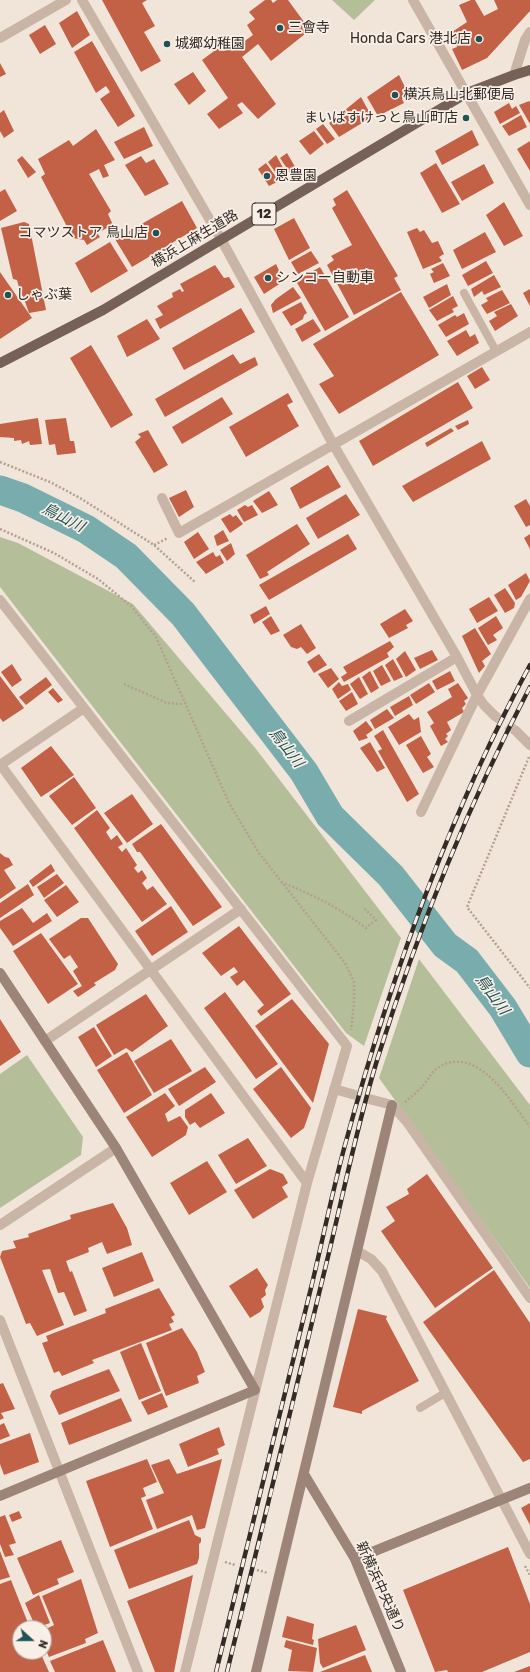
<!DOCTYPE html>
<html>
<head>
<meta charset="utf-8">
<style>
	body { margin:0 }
	#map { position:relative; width:530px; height:1672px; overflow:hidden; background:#f1e5da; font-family:Rubik,sans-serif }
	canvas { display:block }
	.north { position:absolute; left:12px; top:1620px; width:40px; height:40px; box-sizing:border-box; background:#f9efe6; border:1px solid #aaa19a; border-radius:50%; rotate:111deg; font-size:11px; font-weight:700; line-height:16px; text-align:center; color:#342b27 }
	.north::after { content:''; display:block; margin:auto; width:14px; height:18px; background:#1e5255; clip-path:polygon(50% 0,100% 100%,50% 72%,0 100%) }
</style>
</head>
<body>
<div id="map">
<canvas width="530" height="1672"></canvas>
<div class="north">N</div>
</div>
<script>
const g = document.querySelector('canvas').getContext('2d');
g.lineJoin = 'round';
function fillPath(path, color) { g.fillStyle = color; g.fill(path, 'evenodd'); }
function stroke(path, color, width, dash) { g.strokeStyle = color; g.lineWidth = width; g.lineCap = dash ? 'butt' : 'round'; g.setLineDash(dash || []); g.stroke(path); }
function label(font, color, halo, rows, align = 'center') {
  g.font = font + ' Rubik,"Noto Sans JP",sans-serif'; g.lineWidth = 3.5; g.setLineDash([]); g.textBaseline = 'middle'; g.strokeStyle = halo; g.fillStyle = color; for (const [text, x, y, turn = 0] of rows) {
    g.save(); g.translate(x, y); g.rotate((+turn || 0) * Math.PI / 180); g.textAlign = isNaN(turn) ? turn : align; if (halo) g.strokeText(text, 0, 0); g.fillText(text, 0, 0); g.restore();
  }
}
fillPath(new Path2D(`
	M332,0H375L354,20Z
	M0,537L18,543L133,604L256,749L401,938L364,1046L346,1033L0,587Z
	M419,959L530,1105V1288L379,1078Z
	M27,1055L83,1137L81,1155L0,1208V1074Z`), '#b4bf9a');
stroke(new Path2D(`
	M0,490L23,498L86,529L126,556L183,614L304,772L330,816L391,876L445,945L467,961L503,1008L530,1053`), '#79acad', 29);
fillPath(new Path2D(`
	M102,0H147L142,3L155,26L144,32L161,61L141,72Z
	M265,0H271L273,3L277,0H288L310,30L271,61L258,44L242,57L276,104L258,119L242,102L237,105L243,113L219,129L207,114L228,98L202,60L229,40L235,48L253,35L247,25L255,19L249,12Z
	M471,0H475L484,16L498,9L494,0H530V11L487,58L462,70L452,49L457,47L452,32L467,22L459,5Z
	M77,11L90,35L72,48L59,23Z
	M45,25L56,44L40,54L29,35Z
	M92,41L135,116L118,127L100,99L110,92L106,86L96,93L74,52Z
	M0,63L6,74L0,77Z
	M193,72L206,91L189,105L174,84Z
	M399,75L409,95L402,99L404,103L378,116L367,97Z
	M361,97L372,117L339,137L329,123Z
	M529,101L530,102V124L519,105Z
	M509,103L512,109L516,106L520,113L500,124L494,112Z
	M4,110L14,131L4,138L0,131V113Z
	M521,115L527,127L509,136L502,126Z
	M323,124L335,139L327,144L316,129Z
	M144,127L153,146L124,159L114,142Z
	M96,129L115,160L104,165L109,176L103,178L99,169L89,174L111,211L108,214L113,225L97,233L100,237L87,245L84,240L73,238L41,177L45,174L38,159L69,140L73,146Z
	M472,130L479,145L442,165L435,151Z
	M314,131L324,144L310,155L299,141Z
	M530,141V171L517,149Z
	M287,153L297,170L290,173L280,158Z
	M276,155L287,175L280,179L268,162Z
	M22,156L36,172L28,178L17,160Z
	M141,156L146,163L154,159L169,184L145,196L125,165Z
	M266,163L279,181L269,186L258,169Z
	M436,163L460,204L442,213L420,173Z
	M484,164L494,183L462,201L451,182Z
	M5,189L17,211L0,221V192Z
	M347,190L398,276L394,278L401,290L354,315L327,265L334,260L331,256L352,245L332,208L336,205L333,199Z
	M182,201L197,228L132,267L115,239Z
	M504,202L523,236L504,246L486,215Z
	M294,218L310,248L289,260L274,229Z
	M24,222L29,224L46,310L29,313L23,296L21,295L17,280L13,279L1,228Z
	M417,228L420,232L424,230L432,243L438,241L444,254L439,257L442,261L423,269L407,232Z
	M485,232L496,252L462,269L453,250Z
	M110,242L128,271L91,293L75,263Z
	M311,251L319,263L298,274L291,262Z
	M486,261L493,273L468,286L462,275Z
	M443,263L450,276L434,283L430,274L434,272L431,269Z
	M276,264L284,281L264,294L254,277Z
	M215,265L224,278L229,277L235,287L160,329L155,319L163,315L157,306L173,297L172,293L180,289L182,292L184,291L180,284Z
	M320,267L349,317L325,331L296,281Z
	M0,272L32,318L0,339Z
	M494,275L501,287L484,295L482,291L474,297L471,289Z
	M447,284L451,295L429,308L423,297Z
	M293,287L301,298L273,313L271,305L276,299Z
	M530,289V306L523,293Z
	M502,290L510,303L487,314L481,305L488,301L486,298Z
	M401,292L439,355L339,414L319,384L334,376L313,344Z
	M453,296L458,306L452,309L454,312L437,321L429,310Z
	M301,302L307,313L304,315L303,319L291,326L282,312Z
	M511,304L518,316L495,331L489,321L497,316L494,312Z
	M241,308L255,332L184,370L172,348Z
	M464,313L469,324L446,337L438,325L455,315L457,317Z
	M147,319L160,339L127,357L117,336Z
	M313,319L321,331L302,342L295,329Z
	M466,330L470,337L475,334L479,343L457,356L447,341Z
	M91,345L133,415L111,428L70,358Z
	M233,354L240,364L255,357L258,365L165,417L155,399Z
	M482,367L490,380L475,389L467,376Z
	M458,382L473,408L373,466L359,441Z
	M288,393L293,402L287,405L299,426L246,457L229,427Z
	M222,397L233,414L182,444L172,427Z
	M38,418L42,444L30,445L29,441L22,444L21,440L14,441V438L0,437V424Z
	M66,418L70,441H74L76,453L57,455L55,444L49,445L45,420Z
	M468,420L469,424L458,430L455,426Z
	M451,428L454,431L427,447L425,443Z
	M148,430L168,465L154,473L135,442L141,437L138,434Z
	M482,441L491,459L413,502L402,486Z
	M328,465L341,487L300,509L290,488Z
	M186,490L194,507L179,517L169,498Z
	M269,491L278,505L262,513L253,501Z
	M346,494L360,515L318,539L306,518Z
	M526,499L530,506V525L526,527L514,506Z
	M245,505L248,507L252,505L258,515L244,522L237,510Z
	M230,514L233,517L236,515L243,524L230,533L221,519Z
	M297,524L310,544L267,572L269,575L260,579L246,555Z
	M223,530L229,541L217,546L214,536Z
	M198,532L209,549L194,559L184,542Z
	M348,534L357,549L269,600L259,585Z
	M530,534V549L524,538Z
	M231,543L235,554L227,561L220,550Z
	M213,552L216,557L220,555L224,563L206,574L196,562Z
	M526,573L530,581L521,597L516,600L508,585Z
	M505,588L515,603L514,608L505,613L494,595Z
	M489,597L498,611L477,623L469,609Z
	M266,606L270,614L254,624L250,615Z
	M405,609L413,621L406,625L408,628L389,638L380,624Z
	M271,616L280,631L271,635L262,622Z
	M496,616L503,628L493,635L497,640L488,645L478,628Z
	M301,624L316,648L307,654L301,647L297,649L291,647L283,635Z
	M475,628L491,654L482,661L485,666L479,673L462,636Z
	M390,641L394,647L387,653L389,657L344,682L341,677L347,673L343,667Z
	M432,650L438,660L420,669L414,658Z
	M405,651L416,670L406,677L396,659Z
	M319,654L327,665L314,673L307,662Z
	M393,659L403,677L394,681L385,665Z
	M12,664L22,680L12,687L1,672Z
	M382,665L391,681L381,686L373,671Z
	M331,668L339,679L328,688L318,674Z
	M370,671L379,688L371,693L362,677Z
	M450,671L455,681L437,690L432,681Z
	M0,676L24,708L3,722L0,718Z
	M46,677L52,685L26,705L19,697Z
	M359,677L368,694L360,699L350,684Z
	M339,682L342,686L348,684L351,690L338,699L332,689Z
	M429,683L435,692L416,704L410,695Z
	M458,683L468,698L464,701L466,704L462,708L464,712L447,722L451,730L446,734L448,736L445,739L448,742L441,746L430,726L434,723L427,712L452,697L448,689Z
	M53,688L63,700L58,703L48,692Z
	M352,692L358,704L346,711L339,701Z
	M409,696L413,705L395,716L390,707Z
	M387,709L394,718L375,729L370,720Z
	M409,714L414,720L419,717L421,732L399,745L388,727Z
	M366,721L373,730L366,735L368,738L359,741L353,731Z
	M383,730L419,794L407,802L378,751L382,749L374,736Z
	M421,736L431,754L427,757L434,767L423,773L406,745Z
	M370,742L385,768L377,772L360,748Z
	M51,746L74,775L41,797L21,768Z
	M74,777L96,808L72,825L49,796Z
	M132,794L153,824L127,843L104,813Z
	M97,810L110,828L106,832L111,840L117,835L123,844L118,847L122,852L126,848L137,865L134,868L138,873L142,870L147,878L142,883L147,890L153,886L167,904L142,922L74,828Z
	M161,824L222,907L193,926L140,852H137L132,844Z
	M0,853L5,857L9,858L13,865L4,870L16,888L0,899Z
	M51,864L55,871L33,887L29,881Z
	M57,874L64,883L44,898L37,887Z
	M28,884L34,895L0,918V903Z
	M66,885L79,902L57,917L44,900Z
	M171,906L188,932L152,956L135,931Z
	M22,908L33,923L47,913L52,921L13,946L0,928V921Z
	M81,918H88L118,964L115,970L94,983L96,985L78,997L73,991L82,986L73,971L78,967L70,955L64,959L49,939Z
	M239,926L291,994L261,1016L257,1011L264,1005L244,980L237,986L230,977L238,972L234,967L221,976L202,953Z
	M41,933L78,984L48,1004L13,951Z
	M225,992L278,1064L256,1079L204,1008Z
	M146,994L168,1026L132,1052L126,1048L114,1055L96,1025Z
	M292,999L329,1044L313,1103L255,1026Z
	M0,1019L21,1052L0,1066Z
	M94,1027L112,1056L96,1067L78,1037Z
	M171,1039L192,1071L154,1093L134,1061Z
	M127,1052L152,1095L124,1113L97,1070Z
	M205,1067L216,1082L179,1106L168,1089Z
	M281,1067L311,1108L304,1128L291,1138L253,1089Z
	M165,1093L175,1106L165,1114L168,1122L180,1116L188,1127L186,1135L152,1157L126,1117Z
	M211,1093L225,1113L200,1128L195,1122L190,1125L185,1117V1110Z
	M248,1138L267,1166L236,1184L218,1155Z
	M207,1161L227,1192L189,1215L170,1183Z
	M270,1169L283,1174L288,1183L282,1187L288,1197L253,1219L234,1190Z
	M427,1174L493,1268L435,1308L381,1231L395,1221L386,1207L409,1194L407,1189Z
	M113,1203L127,1228L132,1245L107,1254L102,1242L88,1248L89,1252L66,1261L70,1272L72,1271L87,1311L74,1316L64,1292L58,1293L50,1269L42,1270L64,1325L37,1336L30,1323L26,1324L0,1257L2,1251L16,1248L13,1241L29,1237L28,1234L71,1219L70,1215Z
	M142,1252L154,1281L114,1297L102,1268Z
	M257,1268L268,1285L265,1290L266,1295L261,1299L264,1307L260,1312L250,1318L229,1286Z
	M494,1270L530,1323V1459L523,1462L423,1322Z
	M159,1288L175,1315L171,1317L174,1322L169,1324L172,1330L92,1360L94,1363L62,1376L59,1371L54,1373L42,1343L48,1341L46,1336L106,1313L105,1309Z
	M358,1309L387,1316L386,1319L419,1381L362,1411V1414L333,1407Z
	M182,1328L197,1352L205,1372L197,1376L199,1383L166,1396L146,1343Z
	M141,1343L161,1391L139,1400L120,1352Z
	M109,1369L120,1391L59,1415L50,1396L52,1391Z
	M3,1383L15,1409L1,1413L4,1418L0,1420V1384Z
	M162,1393L168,1407L148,1415L141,1402Z
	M121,1398L132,1421L69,1445L61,1423Z
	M4,1423L10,1436L0,1440V1425Z
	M219,1427L225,1445L217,1449L219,1454L188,1467L179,1444Z
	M30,1433L39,1462L4,1475L0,1464V1444Z
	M147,1459L157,1482L143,1488L146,1496L141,1498L153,1529L110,1547L86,1481Z
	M169,1459L177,1474L222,1459L205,1528L197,1530L192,1515L157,1529L146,1500L164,1493L151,1465Z
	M530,1503V1525L521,1508Z
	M19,1511L22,1518L12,1522L9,1515Z
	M5,1515L16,1543L9,1545L14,1555L5,1557L0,1544V1517Z
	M189,1520L195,1535L201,1538V1542L199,1544V1558L197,1564L129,1589L114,1550Z
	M61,1540L74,1572L57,1579L59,1584L33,1595L17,1558Z
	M508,1547L530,1604V1652L482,1672H448L447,1670L435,1672L403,1590Z
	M0,1551L10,1577L0,1580Z
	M193,1575L174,1672H155L127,1601Z
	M81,1579L98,1633L85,1639L86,1643L49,1657L44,1646V1630L54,1625L42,1596Z
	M11,1580L30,1628H20V1652H40L49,1672H0V1584Z
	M39,1595L50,1623L36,1628L25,1603Z
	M287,1616L314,1624L312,1639L314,1640L313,1645L282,1637Z
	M356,1625L366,1650L323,1668L320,1663L318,1639Z
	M103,1640L116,1672H55L50,1661Z
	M286,1640L317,1648L313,1672L288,1671L292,1650L284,1647Z
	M365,1655L372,1672H320Z
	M530,1666V1672H514Z`), '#c36146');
stroke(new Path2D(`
	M495,716L516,731
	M352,1094L373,1100`), '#cbc0b6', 10, [10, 5]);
stroke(new Path2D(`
	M0,462L50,482L80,498L154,545L195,582
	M0,529L54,553L98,579L131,606L156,637L229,803L259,853L345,963L354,982V1004L351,1030
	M154,545L168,538
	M124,684L167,703L184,704
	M529,757L467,907L530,988
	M281,882C313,895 338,907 366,928L376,920L363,907
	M405,1102C412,1096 420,1090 425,1083C430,1077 432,1071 439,1067C478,1044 511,1102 530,1127
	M225,1562L235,1565
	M525,1566L530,1575
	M257,1570L268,1573`), '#b49f90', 2.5, [2, 2]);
stroke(new Path2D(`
	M464,293L496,351
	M420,1408L445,1393`), '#c8b5a6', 8);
stroke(new Path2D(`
	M82,0L221,239L333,444L457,657L477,695L484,705L495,716
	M413,0L530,205
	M0,38L66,0
	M514,75L525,40L530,32
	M162,498L179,533L530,332
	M0,600L347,1046L307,1183L185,1672
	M349,721L457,657
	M516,731L530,745
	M0,764L307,1183
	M0,765L84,708
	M421,812L477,695L530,599
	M45,1041L241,909
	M334,1089L352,1094
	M373,1100L392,1105L407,1122L530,1298
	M0,1225L116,1148
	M357,1251L371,1259L382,1271L530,1554
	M0,1320L138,1672`), '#c8b5a6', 10);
stroke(new Path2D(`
	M0,973L116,1148L255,1390L0,1496
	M304,1474L355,1559L401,1672
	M355,1559L530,1488
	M256,1672L392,1105`), '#9c8478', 10);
stroke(new Path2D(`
	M0,363L103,310L467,93L514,75L530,70`), '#766158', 10);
const rail = new Path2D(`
	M216,1672C247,1548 277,1424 308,1300C321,1249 331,1196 345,1145C390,979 448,816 530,665
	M227,1672C260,1539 292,1406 324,1273C342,1201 356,1128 378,1057C418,930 468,805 530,687`);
stroke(rail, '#342b27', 4.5);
stroke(rail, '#f9efe6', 3, [9]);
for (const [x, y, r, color] of [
	[280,28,4,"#1e5255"],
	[479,39,4,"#1e5255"],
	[167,44,4,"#1e5255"],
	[395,95,4,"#1e5255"],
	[466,118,4,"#1e5255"],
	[267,176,4,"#1e5255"],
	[156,233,4,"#1e5255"],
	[268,278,4,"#1e5255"],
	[8,295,4,"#1e5255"]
]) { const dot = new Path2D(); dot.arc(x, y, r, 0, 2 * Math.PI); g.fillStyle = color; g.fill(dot); stroke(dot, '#f9efe6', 1.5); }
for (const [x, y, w] of [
	[264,214,24]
]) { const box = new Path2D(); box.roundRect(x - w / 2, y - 11, w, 22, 3); g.fillStyle = '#f9efe6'; g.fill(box); stroke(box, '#342b27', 1); }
label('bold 13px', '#342b27', null, [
	["12",264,214]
]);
label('14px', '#342b27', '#f9efe6', [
	["三會寺",288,28],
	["Honda Cars 港北店",471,39,"right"],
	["城郷幼稚園",175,44],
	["横浜鳥山北郵便局",403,95],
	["まいばすけっと鳥山町店",458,118,"right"],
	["恩豊園",275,176],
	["コマツストア 鳥山店",148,233,"right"],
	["シンコー自動車",276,278],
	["しゃぶ葉",16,295]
], 'left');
label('14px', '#342b27', '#f9efe6', [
	["横浜上麻生道路",195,239,-31],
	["新横浜中央通り",380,1587,66]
]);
label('italic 15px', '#1e5255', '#f9efe6', [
	["鳥山川",63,518,27],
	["鳥山川",286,748,52],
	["鳥山川",492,995,54]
]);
</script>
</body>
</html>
